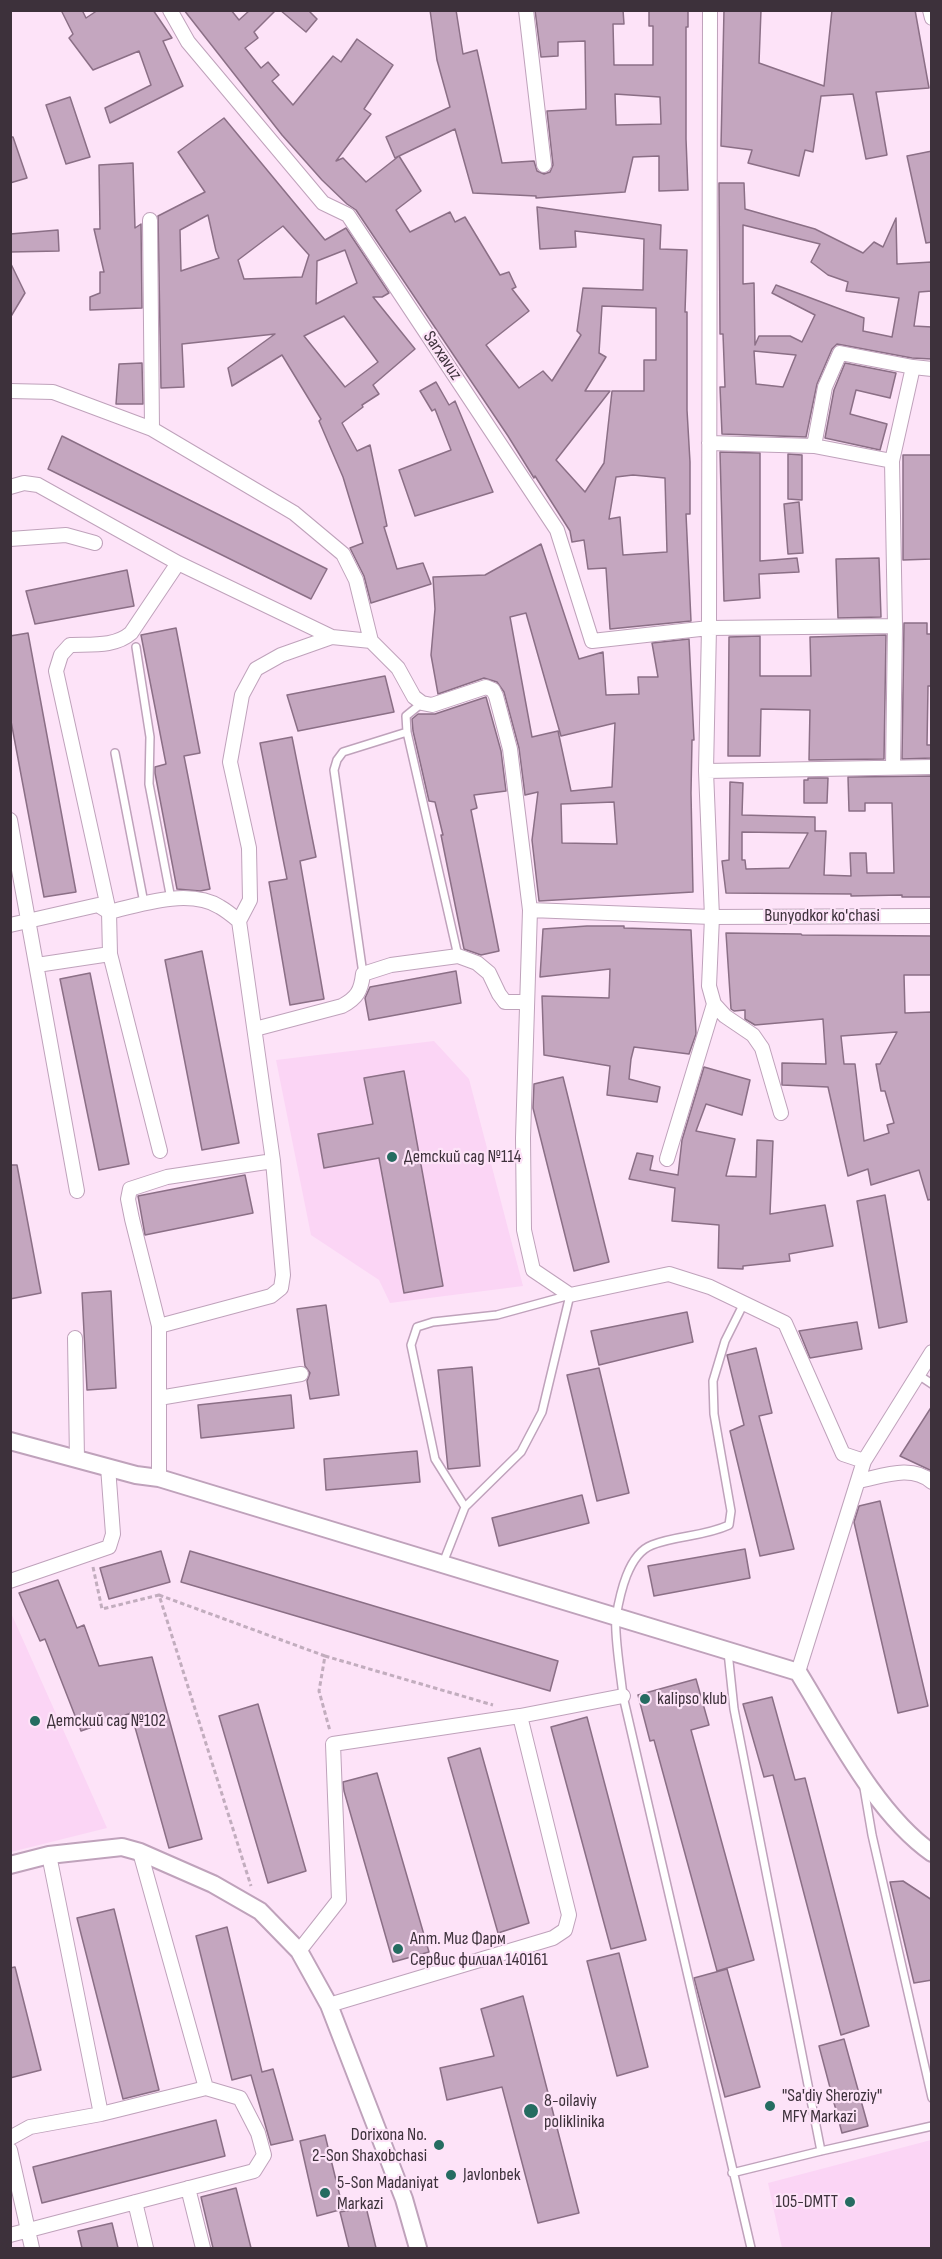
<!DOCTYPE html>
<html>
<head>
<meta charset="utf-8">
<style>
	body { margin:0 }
	#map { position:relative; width:942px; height:2259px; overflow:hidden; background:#fde3f8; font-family:"Sofia Sans Condensed",sans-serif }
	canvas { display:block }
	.frame { position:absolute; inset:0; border:12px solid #3d313b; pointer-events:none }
</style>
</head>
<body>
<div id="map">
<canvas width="942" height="2259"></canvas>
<div class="frame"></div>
</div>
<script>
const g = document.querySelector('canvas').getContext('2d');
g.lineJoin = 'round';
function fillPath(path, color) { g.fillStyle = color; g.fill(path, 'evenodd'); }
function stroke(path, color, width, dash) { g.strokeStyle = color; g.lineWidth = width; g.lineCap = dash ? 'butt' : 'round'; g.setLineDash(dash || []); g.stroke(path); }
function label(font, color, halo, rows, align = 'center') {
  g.font = font + ' "Sofia Sans Condensed",sans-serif'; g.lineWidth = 4.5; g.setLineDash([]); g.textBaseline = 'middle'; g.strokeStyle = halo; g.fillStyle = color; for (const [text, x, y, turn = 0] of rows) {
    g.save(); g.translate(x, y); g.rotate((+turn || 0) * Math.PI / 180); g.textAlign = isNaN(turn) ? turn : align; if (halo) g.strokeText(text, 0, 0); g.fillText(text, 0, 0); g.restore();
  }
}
fillPath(new Path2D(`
	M434,1041L469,1079L523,1286L390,1303L379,1280L311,1235L276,1060Z
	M11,1613L107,1828L11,1852H10Z
	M931,2140V2248H782L768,2183Z`), '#fbd5f5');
const building = new Path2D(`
	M61,10H82L86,18L98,10H153L172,38L163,41L183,86L110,123L105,108L151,85L139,51L93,70L69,38L73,34Z
	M184,10H231L239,20L250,10H276L254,32L258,38L245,48L261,68L268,62L279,75L272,81L293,105L333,56L341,62L357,39L393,65L364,109L371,114L336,161L343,158L366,182L399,156L421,191L396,210L410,232L450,212L455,222L465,217L500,275L509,272L516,287L512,289L529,311L486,345L519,388L543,371L552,381L581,335L577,331L583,288L643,290L644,239L575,231L576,247L540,249L537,207L661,225L660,249L687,250L685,312H687V410L690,462V514H686L691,621L610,629L606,568L588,569L584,540L572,542L570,531L535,476L534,478L508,436L356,210L347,204L322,180L282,135ZM602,306L656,308V360H644V391H612L604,463L585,492L556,460L610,391H585L606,357L599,353ZM633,475L665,478L667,552L623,555L620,517L609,519L616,477Z
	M280,10H308L317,19L306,32Z
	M430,10H456L463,54L477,50L502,163L534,161L537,171L544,174L550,172L553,165L547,111L586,109L585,41L558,42V56L541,57L535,10H623L624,24H613L614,65H653V26H649V10H688V27H686V139L688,190L659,191V156L633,157L625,192L536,198V196L473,193L455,129L395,158L386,137L450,107L437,60ZM615,94L660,97L661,124L616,125Z
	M724,10H761L759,63L824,86L832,10H915L929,88L876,92L887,155L866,159L853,94L821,96L813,152L805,150L799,176L748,163L752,150L721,146Z
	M70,97L90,157L66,164L46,105Z
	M224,118L325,240L346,228L389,293L382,297H373L415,349L373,385L379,394L362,405L363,407L342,423L357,451L370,445L387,526L384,527L397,569L423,563L431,584L371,603L364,576L350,548L363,543L343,477L319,421L321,419L282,355L232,386L228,368L275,334L182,344L184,387L161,388L158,216L205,192L178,152ZM208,215L216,251L219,258L181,271L180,230ZM283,226L309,255L302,277L244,279L238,260ZM345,250L357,283L316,304L317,261ZM344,316L378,362L345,387L304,336Z
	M10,137H13L27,178L10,183Z
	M932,151V242L926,243L907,156Z
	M133,163L135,228L141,224L142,308L90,310V297L100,293V272H104L94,229H100L99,165Z
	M719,183H744L745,209L815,229L863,253L874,242L883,247L896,218L897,264L932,262V291L919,292L914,326L932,327V359L912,358L837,344L832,349L817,384L806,437L722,434L720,387H725L723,334H720ZM743,225L820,244L811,262L828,275L848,282L846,291L899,298L892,337L863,331L864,318L776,285L772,293L815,315L802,342L790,336H759L755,345L754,283L743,284ZM754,351L796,355L783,387L756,384Z
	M58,230L59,251L10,252V234Z
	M10,262L25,293L10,318Z
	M142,363L143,404H116L119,364Z
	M845,363L896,373L890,398L856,390L850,414L887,424L880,450L825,438L834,390Z
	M436,382L449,405L455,401L493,492L415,516L399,470L451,450L435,409L432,411L420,391Z
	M62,436L327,569L311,599L48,469Z
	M720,452L760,453V561L797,558L799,572L759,574L760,598L724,601Z
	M788,454L802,455V500L788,499Z
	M903,455H932V559L903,560Z
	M799,502L803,553L788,554L784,504Z
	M541,544L579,659L603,652L606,695L639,694L638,677H658L652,643L689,639L694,740H692L691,793L693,892L539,901L532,840L538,792L525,795L519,748L504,692L497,682L484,678L438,694L431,655L435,609L433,577L485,575ZM526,613L561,736L615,723L612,787L571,791L558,731L532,737L510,617ZM614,802L617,844L562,843L561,804Z
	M879,558L881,617L838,618L836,559Z
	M127,570L134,606L35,624L26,591Z
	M904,623H927V634H932V686H928L927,745H932V758L902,759Z
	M176,628L200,753L184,756L210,889L200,891L177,889L155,773V767L166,764L141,635Z
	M28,633L76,892L44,897L10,716V636Z
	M886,635L884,759L809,760L810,710L761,709L760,756H728L729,637L760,636V676H811L810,637Z
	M385,676L394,712L298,731L287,695Z
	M486,697L501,751L506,791L474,795L477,808L471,810L499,951L481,955L464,949L441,835H443L435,802L429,801L413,731L412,719L418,714H435Z
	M292,737L316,857L300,861L324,999L290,1005L269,882L287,879L260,743Z
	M932,776V897H902V895L851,896V894L726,893L722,861L729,860L730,782L743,783L742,815L815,817V831H826L824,875L851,876L850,853H866L867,873H894L892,803H865V811H849L848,777ZM742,832L808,833L789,868L746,869L745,860H742Z
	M808,778H828L827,803H804V780H808Z
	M587,926H624V928L691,930L696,1034L689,1054L634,1047L631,1059L629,1079L660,1087L657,1102L607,1095L610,1066L544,1055L542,996L609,998L610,969L540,977L543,929Z
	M726,933L801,934L802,935L932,936V975H904L905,1013L932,1012V1199L928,1200L919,1170L871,1185L868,1169L848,1176L828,1087L782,1085V1063L826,1064L823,1019L755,1025L745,1019V1010L734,1011L731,1009ZM897,1032L880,1064H876L881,1091H885L894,1123L887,1125L889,1133L864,1141L855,1064H844L841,1036Z
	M202,951L239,1143L202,1150L165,960Z
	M456,971L461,1003L369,1020L365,998L370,987Z
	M90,973L129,1164L99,1170L60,979Z
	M704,1067L750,1080L742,1115L706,1104L696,1131L735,1139L726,1176L756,1177L757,1140L773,1141L770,1214L825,1205L833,1246L789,1254L790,1261L743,1266V1269L718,1268L719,1225L672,1221L675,1188L629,1179L637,1153L653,1156L650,1170L678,1175L682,1140Z
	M404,1071L443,1286L404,1293L379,1158L324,1168L318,1134L373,1124L364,1078Z
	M563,1077L609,1262L574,1271L533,1108L534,1084Z
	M10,1165H17L41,1293L10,1299Z
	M245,1175L253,1213L145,1235L138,1196Z
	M885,1195L907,1322L879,1328L857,1201Z
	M111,1291L116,1388L87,1390L82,1293Z
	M326,1305L339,1395L310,1399L307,1381L310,1373L305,1366L297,1309Z
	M687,1312L693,1342L599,1365L591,1331Z
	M857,1322L862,1349L810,1358L799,1331Z
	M756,1348L772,1413L759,1416L794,1549L760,1556L730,1431L744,1425L727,1355Z
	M472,1367L480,1466L448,1469L438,1370Z
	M599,1368L629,1493L597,1501L567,1375Z
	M291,1395L294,1428L201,1438L198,1405Z
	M932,1406V1471L900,1456Z
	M417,1451L420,1482L326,1490L324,1459Z
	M582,1495L589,1523L499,1546L492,1518Z
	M880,1501L928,1706L898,1713L854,1522L859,1506Z
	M745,1549L750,1578L654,1596L648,1566Z
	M161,1551L170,1582L109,1599L100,1568Z
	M190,1551L558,1661L550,1691L181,1582Z
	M58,1580L77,1628L84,1625L99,1666L152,1657L202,1839L169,1848L131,1713L81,1731L45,1639L40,1641L19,1593Z
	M696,1679L709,1725L691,1730L754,1960L717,1971L654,1740L650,1741L638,1695Z
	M772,1697L795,1780L805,1778L869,2026L841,2035L773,1775L764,1777L743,1704Z
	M258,1704L306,1871L268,1883L219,1716Z
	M587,1717L646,1940L611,1949L551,1727Z
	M480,1748L529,1923L498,1933L448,1758Z
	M377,1773L429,1952L393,1962L344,1791L343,1782Z
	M903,1881L932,1900V1980L914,1983L890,1882Z
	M114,1909L159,2090L123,2099L77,1918Z
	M227,1927L262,2072L273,2069L293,2140L271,2145L251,2075L232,2080L196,1936Z
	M619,1953L648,2067L617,2076L587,1961Z
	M15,1967L41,2070L10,2078V1968Z
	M727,1969L760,2087L725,2097L694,1978Z
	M523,1996L579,2213L538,2223L502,2087L447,2100L440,2068L494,2056L481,2009Z
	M844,2039L868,2126L842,2133L819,2046Z
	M216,2120L225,2156L42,2203L33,2167Z
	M325,2135L343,2209L317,2216L300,2141Z
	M236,2188L251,2248H213L201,2197Z
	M366,2207L376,2248H349L340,2212Z
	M112,2223L118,2248H82L78,2231Z`);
fillPath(building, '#c4a6bf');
stroke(building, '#8b6f86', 1.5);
const service = new Path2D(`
	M136,647L150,737L149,784L171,899
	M422,703L406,716L407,732L458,956
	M115,753L144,903
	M363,974L334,770L337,760L343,752L407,732
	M744,1303L725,1341L713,1381L714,1414L731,1511L729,1525C703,1537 677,1535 652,1545C628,1554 620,1594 616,1617C614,1636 621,1675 623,1696L751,2248
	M917,1374L932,1384
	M443,1563L465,1507L521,1452L542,1412L570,1295L497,1315L433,1322L417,1327L411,1345L435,1459L465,1507
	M728,1652L734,1709L821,2151
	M864,1788L872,1835L932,2098
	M732,2173L821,2151L932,2126`);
const minor = new Path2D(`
	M170,10L188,42L323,203L348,215L557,530L592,641L709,628L895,626
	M526,10L544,165
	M710,10L709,628L706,771L712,917L709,986L714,1004L725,1016L753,1035L762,1048L781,1113
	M930,10L932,18
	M150,220L152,429
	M10,391L53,392L152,429L294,513L343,554L356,580L371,641
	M709,443L814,446L825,387L840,353L913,367
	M814,446L892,461
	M10,487L24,483L38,485L178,563L332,637L281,655L256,669L242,695L230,762L249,848L250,900L239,921L273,1161L283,1275L281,1288L271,1296L159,1326L132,1219L128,1199L130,1189L167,1177L273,1161
	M10,539L66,535L95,543
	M332,637L371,641L398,668L414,697L422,703L432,705L486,687L493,690L496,696L510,749L530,910L523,1138L524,1230L533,1270L570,1295L669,1274L710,1287L785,1323L843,1454L864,1461
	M893,767L895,626L892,461L913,367L932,369
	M706,771L932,767
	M10,820L77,1191
	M530,910L712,917L932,916
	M10,925L98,905L109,912C141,904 190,888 220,907C227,911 233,916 239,921
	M37,965L110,954
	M255,1029L342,1006C357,998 361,991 363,974L391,965L458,956L477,963L489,973L499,994L505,1002H525
	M160,1151L110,954L109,912L56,671L61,655L70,645C91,644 115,647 131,633L178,563
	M667,1159L714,1004
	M159,1326V1478
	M75,1338L77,1459
	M159,1398L301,1374
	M859,1481C883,1476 912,1464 932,1482
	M10,1581L109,1547L113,1534L108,1467
	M798,1672L864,1461L932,1352
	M140,1852L206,2088
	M49,1855L101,2114
	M299,1951L339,1900L333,1744L520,1716
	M329,2005L553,1938L565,1930L569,1915L520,1716L623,1696
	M10,2138L30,2127L101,2114L206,2088L240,2098L258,2133L264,2155L254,2171L10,2235
	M10,2150L32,2248
	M188,2188L203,2248
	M135,2202L146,2248`);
const tertiary = new Path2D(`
	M10,1441L136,1475L159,1478L798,1672C834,1730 876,1814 932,1853
	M10,1865L49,1855L122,1847L140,1852L213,1884L260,1911L299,1951L329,2005L404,2199L418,2248`);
stroke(service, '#bfa2bb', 10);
stroke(minor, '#bfa2bb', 16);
stroke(tertiary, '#bfa2bb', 20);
stroke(new Path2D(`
	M93,1567L102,1609L159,1595L251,1886
	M159,1595L325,1656L319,1691L330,1731
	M325,1656L493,1705`), '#c2adbe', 3, [4.5, 3]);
stroke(service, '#fff', 7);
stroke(minor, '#fff', 14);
stroke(tertiary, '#fff', 16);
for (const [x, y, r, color] of [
	[392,1157,6,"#256c61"],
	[645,1699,6,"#256c61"],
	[35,1721,6,"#256c61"],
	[398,1949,6,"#256c61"],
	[770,2106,6,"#256c61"],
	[531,2111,8,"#256c61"],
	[439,2145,6,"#256c61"],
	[451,2175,6,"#256c61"],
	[325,2193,6,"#256c61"],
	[850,2202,6,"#256c61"]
]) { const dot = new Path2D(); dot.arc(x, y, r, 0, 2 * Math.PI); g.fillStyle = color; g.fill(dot); stroke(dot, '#fde3f8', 2); }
label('18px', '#3d313b', '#fde3f8', [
	["Sarxavuz",442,356,56],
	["Bunyodkor ko'chasi",822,916]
]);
label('18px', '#3d313b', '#fde3f8', [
	["Детский сад №114",404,1157],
	["kalipso klub",657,1699],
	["Детский сад №102",47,1721],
	["Апт. Миг Фарм",410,1939],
	["Сервис филиал 140161",410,1960],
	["\"Sa'diy Sheroziy\"",782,2096],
	["MFY Markazi",782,2117],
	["8-oilaviy",544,2101],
	["poliklinika",544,2122],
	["Dorixona No.",427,2135,"right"],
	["2-Son Shaxobchasi",427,2156,"right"],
	["Javlonbek",463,2175],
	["5-Son Madaniyat",337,2183],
	["Markazi",337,2204],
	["105-DMTT",838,2202,"right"]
], 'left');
</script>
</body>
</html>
